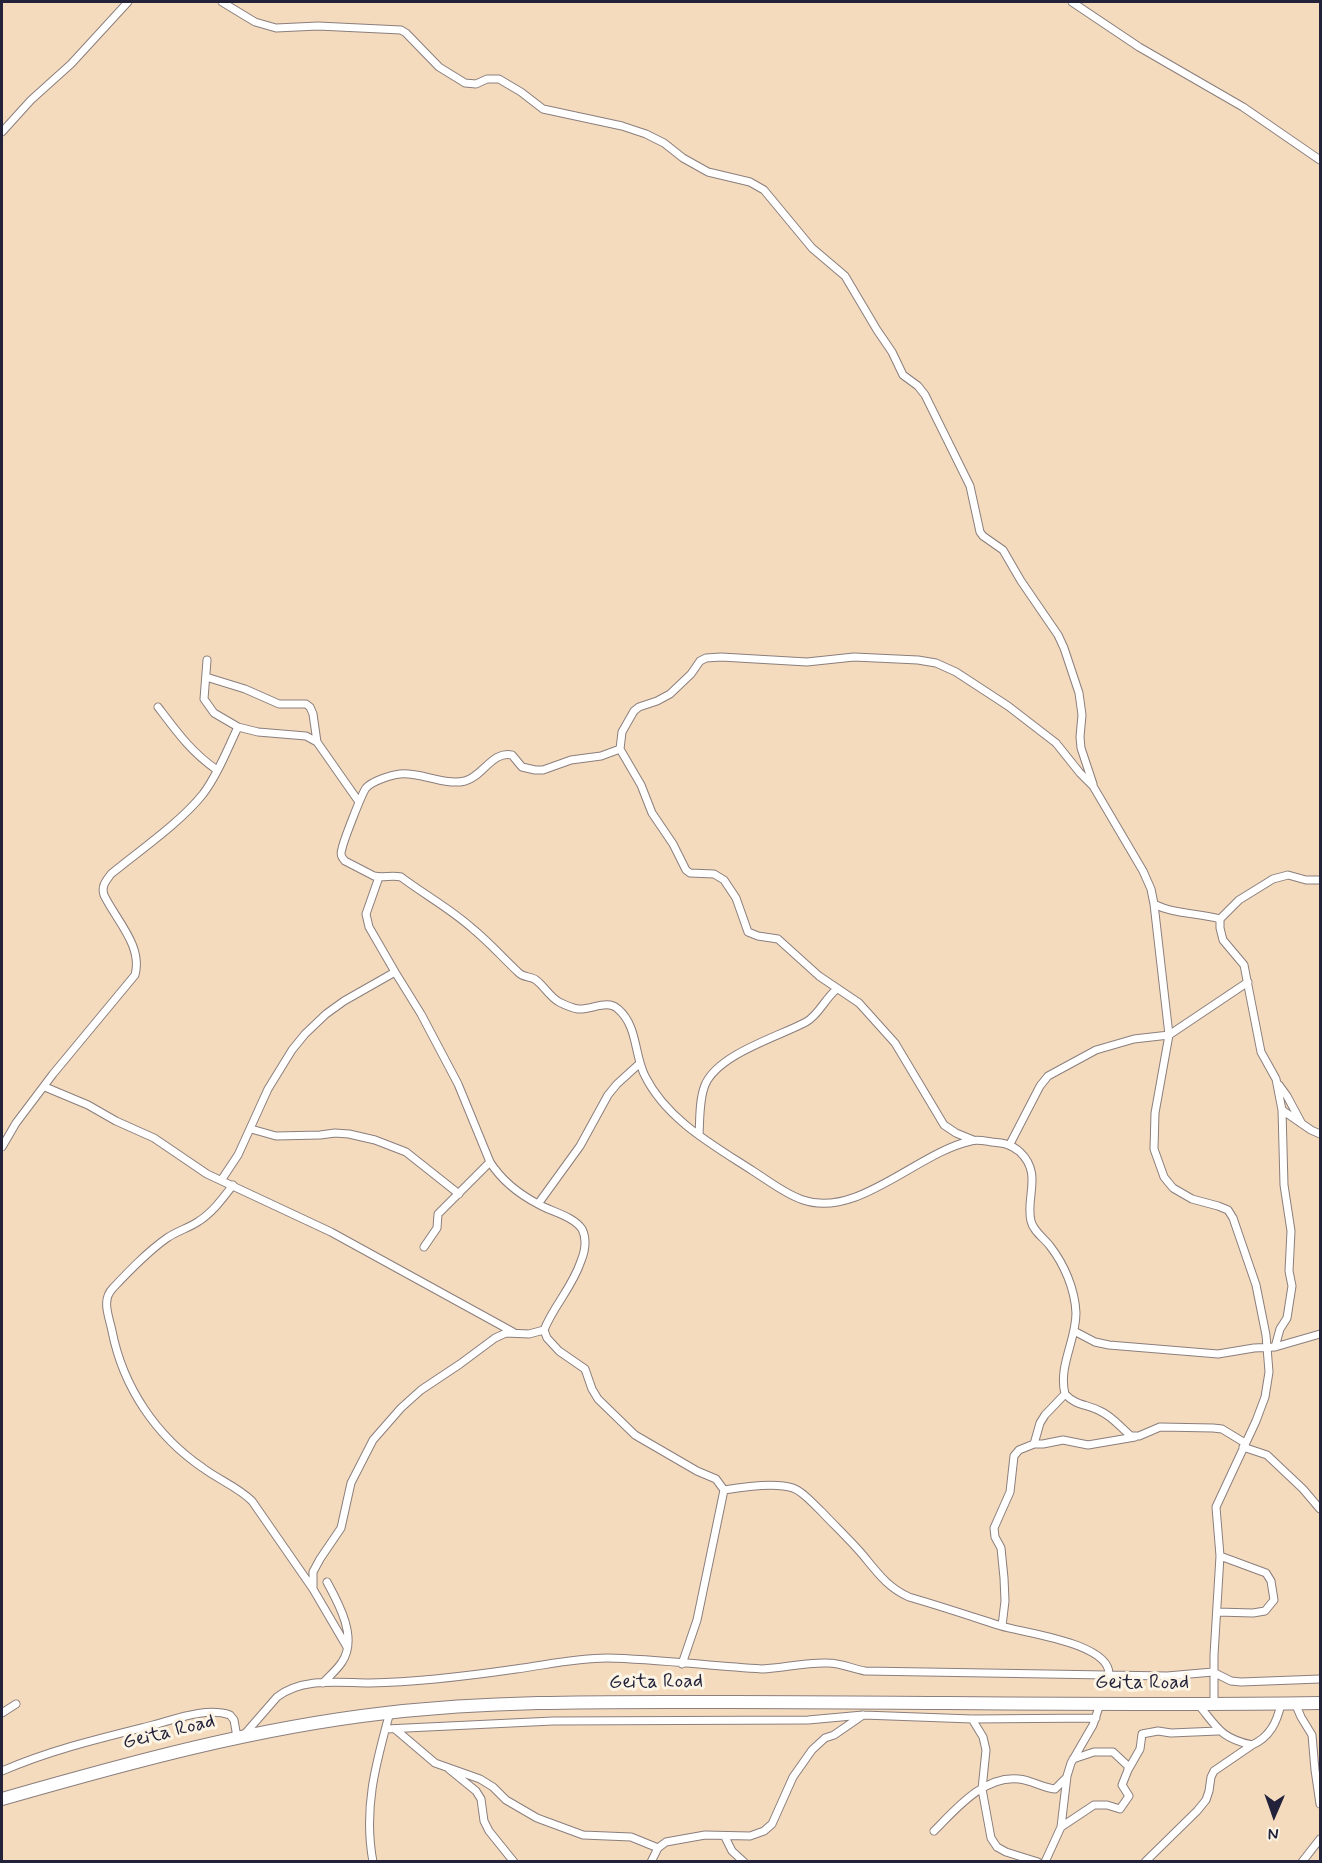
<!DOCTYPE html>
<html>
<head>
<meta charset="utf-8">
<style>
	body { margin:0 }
	#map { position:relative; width:1322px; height:1863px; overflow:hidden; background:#f4dbbd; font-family:Mynerve,sans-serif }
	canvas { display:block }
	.frame { position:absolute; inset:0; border:3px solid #22223b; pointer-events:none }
	.north { position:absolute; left:1244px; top:1785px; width:60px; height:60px; -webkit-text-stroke:4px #fcf5e5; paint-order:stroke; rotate:182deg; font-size:16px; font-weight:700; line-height:24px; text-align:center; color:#22223b }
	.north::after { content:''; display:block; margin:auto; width:21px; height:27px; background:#22223b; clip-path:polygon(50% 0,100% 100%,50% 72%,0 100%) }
</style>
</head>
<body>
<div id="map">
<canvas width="1322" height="1863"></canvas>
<div class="frame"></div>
<div class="north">N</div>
</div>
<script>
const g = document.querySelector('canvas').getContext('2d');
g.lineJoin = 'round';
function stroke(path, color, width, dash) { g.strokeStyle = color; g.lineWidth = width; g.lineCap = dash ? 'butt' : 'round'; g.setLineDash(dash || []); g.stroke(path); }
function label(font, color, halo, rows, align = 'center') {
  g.font = font + ' Mynerve,sans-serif'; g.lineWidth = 6; g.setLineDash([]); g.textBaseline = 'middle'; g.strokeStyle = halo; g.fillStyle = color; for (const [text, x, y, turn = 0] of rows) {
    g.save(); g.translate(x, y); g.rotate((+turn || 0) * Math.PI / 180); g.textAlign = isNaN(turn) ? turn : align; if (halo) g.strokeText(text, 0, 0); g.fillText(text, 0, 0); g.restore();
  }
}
const street = new Path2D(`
	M222,2L255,22L276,28L318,26L401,30L406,33L439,67L465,83L476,84L487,79H499L521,92L543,109L622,126L646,134L664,143L683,158L708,172L750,182L764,190L812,248L845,276L877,330L892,352L903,375L918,386L925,395L970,486L980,532L983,536L1003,550L1021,581L1058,635L1064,648L1079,693L1082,715L1080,737L1081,748L1093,784
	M1072,2L1139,47L1243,107L1320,160
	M2,132L31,100L71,64L128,2
	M207,660L204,699L214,713L238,727L258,732L306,736L317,742L359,802
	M206,677L245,689L279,704H306L310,707L313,714L317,742
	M158,707C177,732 191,752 217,770
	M620,749L601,756L571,760L543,770H535L522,767L512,755C493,750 482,777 465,781C444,786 421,772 400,774C391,775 372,781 366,788C362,793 343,842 342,849C340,854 341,857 345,861L374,876C383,878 392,875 401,877C425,895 451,909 473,929C489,942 503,958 518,972C523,978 531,976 536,980C545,987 549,996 559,1002C565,1005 571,1008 578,1009C592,1010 607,999 618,1009C638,1026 634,1055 645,1076C667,1120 713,1145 753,1171C769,1181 785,1194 803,1200C858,1219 918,1152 971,1141C977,1139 985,1141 992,1142C1003,1143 1011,1144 1020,1152C1043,1174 1025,1198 1031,1221C1033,1231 1044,1238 1050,1246C1064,1264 1075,1289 1076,1313C1076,1341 1058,1366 1065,1394C1076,1406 1087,1404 1100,1411C1112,1416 1121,1428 1131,1436H1139L1160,1427L1213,1428L1222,1429L1245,1443
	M379,877L366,914L369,927L395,972L421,1014L458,1084L490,1162C502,1181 519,1194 538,1204C552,1212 573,1216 582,1229C587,1239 585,1251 581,1261C572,1288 554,1305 544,1330L547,1338L559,1351L585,1369L592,1389L598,1399L635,1435L697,1471L716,1479L724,1490L697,1620L682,1664
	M1154,904C1173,914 1198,913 1220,919
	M1279,1085L1287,1096L1302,1124
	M45,1087L88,1105L116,1121L154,1138L207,1174L331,1232L513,1332
	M1282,1110L1311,1130L1320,1134
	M251,1129L276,1136L320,1135L335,1133L349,1134L375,1140L406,1152L459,1194
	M699,1135C700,1119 699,1100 705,1085C718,1054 778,1037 806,1022C819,1015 825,998 837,989
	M973,1140L956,1133L944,1125L895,1043L859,1003L819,976L778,939L758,936L748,932L736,898L724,880L714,874L690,873L686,870L673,844L652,813L641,785L620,749L622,732L634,711L639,707L657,701L670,694L691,674L700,661L706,658L721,657L807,662L854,657L918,660L936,663L956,672L1008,706L1056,743L1080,773L1093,786L1143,871L1151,889L1154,904L1169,1035L1155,1113L1154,1149L1164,1177L1173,1188L1192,1199L1218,1206L1228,1210L1233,1218L1256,1285L1266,1335L1269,1372L1265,1397L1256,1421L1216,1507L1220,1556L1214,1655V1704
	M1010,1144L1040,1086L1048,1076L1096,1050L1134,1039L1169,1035L1248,982
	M2,1147L16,1123L53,1074L135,975C143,946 116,920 104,895C101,886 106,881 111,874C139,851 181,822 203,794C218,774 227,750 238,727
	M222,1179L238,1155L268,1089L292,1050L305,1034L326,1014L344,1001L395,972
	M233,1185C223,1198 213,1212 199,1221C189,1228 177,1231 167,1238C147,1252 129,1271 113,1288C101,1300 109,1316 112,1331C123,1387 156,1436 203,1468C219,1480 238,1487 252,1501L313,1589
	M538,1204L580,1146L608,1095L617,1084L639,1064
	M424,1247L437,1228L438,1214L490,1162
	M1074,1331L1095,1342L1109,1345L1218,1354L1254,1348L1275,1347L1320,1334
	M1275,1347L1280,1329L1287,1318L1292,1286L1289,1271L1291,1231L1284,1185L1282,1110L1276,1079L1261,1052L1244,965L1223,940L1220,928V919L1239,900L1273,879L1288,875L1306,880H1320
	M1034,1444H1043L1063,1440L1088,1445L1135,1437
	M1243,1447L1267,1455L1303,1489L1320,1509
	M724,1490C742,1487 775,1482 793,1488C804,1492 812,1503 821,1511C834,1525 849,1539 862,1554C877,1572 887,1587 909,1597C940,1606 970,1616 1001,1626C1024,1633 1111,1643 1109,1675
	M1217,1612L1253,1613L1265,1611L1274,1600L1271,1581L1266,1573L1220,1556
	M1002,1626L1005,1601L1004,1578L1001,1548L995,1537L994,1528L1010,1492L1014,1456L1019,1450L1034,1444L1040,1423L1045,1415L1065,1394
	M347,1647L313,1589V1572L320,1559L341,1528L351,1483L373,1440L401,1408L421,1390L460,1364L495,1338L506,1333L529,1334L544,1330
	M323,1683C329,1676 337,1670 342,1662C358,1638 339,1604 327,1582
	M1295,1703L1301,1717L1312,1735L1315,1770L1320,1804
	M1198,1704C1217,1727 1220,1738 1252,1745C1270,1737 1277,1722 1281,1704
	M2,1713L16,1704
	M972,1719L983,1737L986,1750L982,1789L991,1838L997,1847L1006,1852L1038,1862
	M386,1729L553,1721L808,1720L863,1715L972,1719L1096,1718
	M395,1729L435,1763L480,1779L493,1787L506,1800L537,1818L583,1835L631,1837L658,1848
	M243,1736L277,1697C303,1677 340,1683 370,1683C419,1682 468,1676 516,1669C546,1665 576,1658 607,1658C658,1659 710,1666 762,1669C784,1668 806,1662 828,1663C841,1663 853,1669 865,1671L1167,1676L1213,1672L1231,1681L1241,1682L1320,1679
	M449,1769L476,1791L481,1799L484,1821L489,1831L514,1862
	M1128,1770L1140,1749L1142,1734L1158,1731L1171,1733L1218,1731
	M2,1771C50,1750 101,1738 153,1725C176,1719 206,1707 230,1715L234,1720L237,1737
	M1061,1827L1094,1805H1107L1120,1809L1129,1796L1122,1785L1128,1770V1766L1113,1752H1094L1073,1759
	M934,1831C956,1809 984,1775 1019,1779C1031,1780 1043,1788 1055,1789L1066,1778
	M725,1837L732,1851L744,1862
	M373,1862C363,1808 376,1763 390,1712
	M651,1862L658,1848L666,1842L705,1835L750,1836L764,1831L772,1824L793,1777L812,1750L825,1738L834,1735L863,1715
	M1045,1862L1061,1827L1067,1776L1071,1763L1093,1725L1100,1704
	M1145,1862L1197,1811L1206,1800L1209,1791L1211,1777L1214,1771L1252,1745
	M1302,1862L1320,1839`);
const highway = new Path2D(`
	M2,1799C128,1763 254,1728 386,1713C500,1700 617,1702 733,1702C929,1702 1125,1706 1320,1703`);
stroke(street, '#8b7e7c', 9);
stroke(highway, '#8b7e7c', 14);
stroke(street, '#fff', 7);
stroke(highway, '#fff', 12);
label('20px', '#22223b', '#fcf5e5', [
	["Geita Road",656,1683,-1],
	["Geita Road",1142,1684],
	["Geita Road",169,1733,-14]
]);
</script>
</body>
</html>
